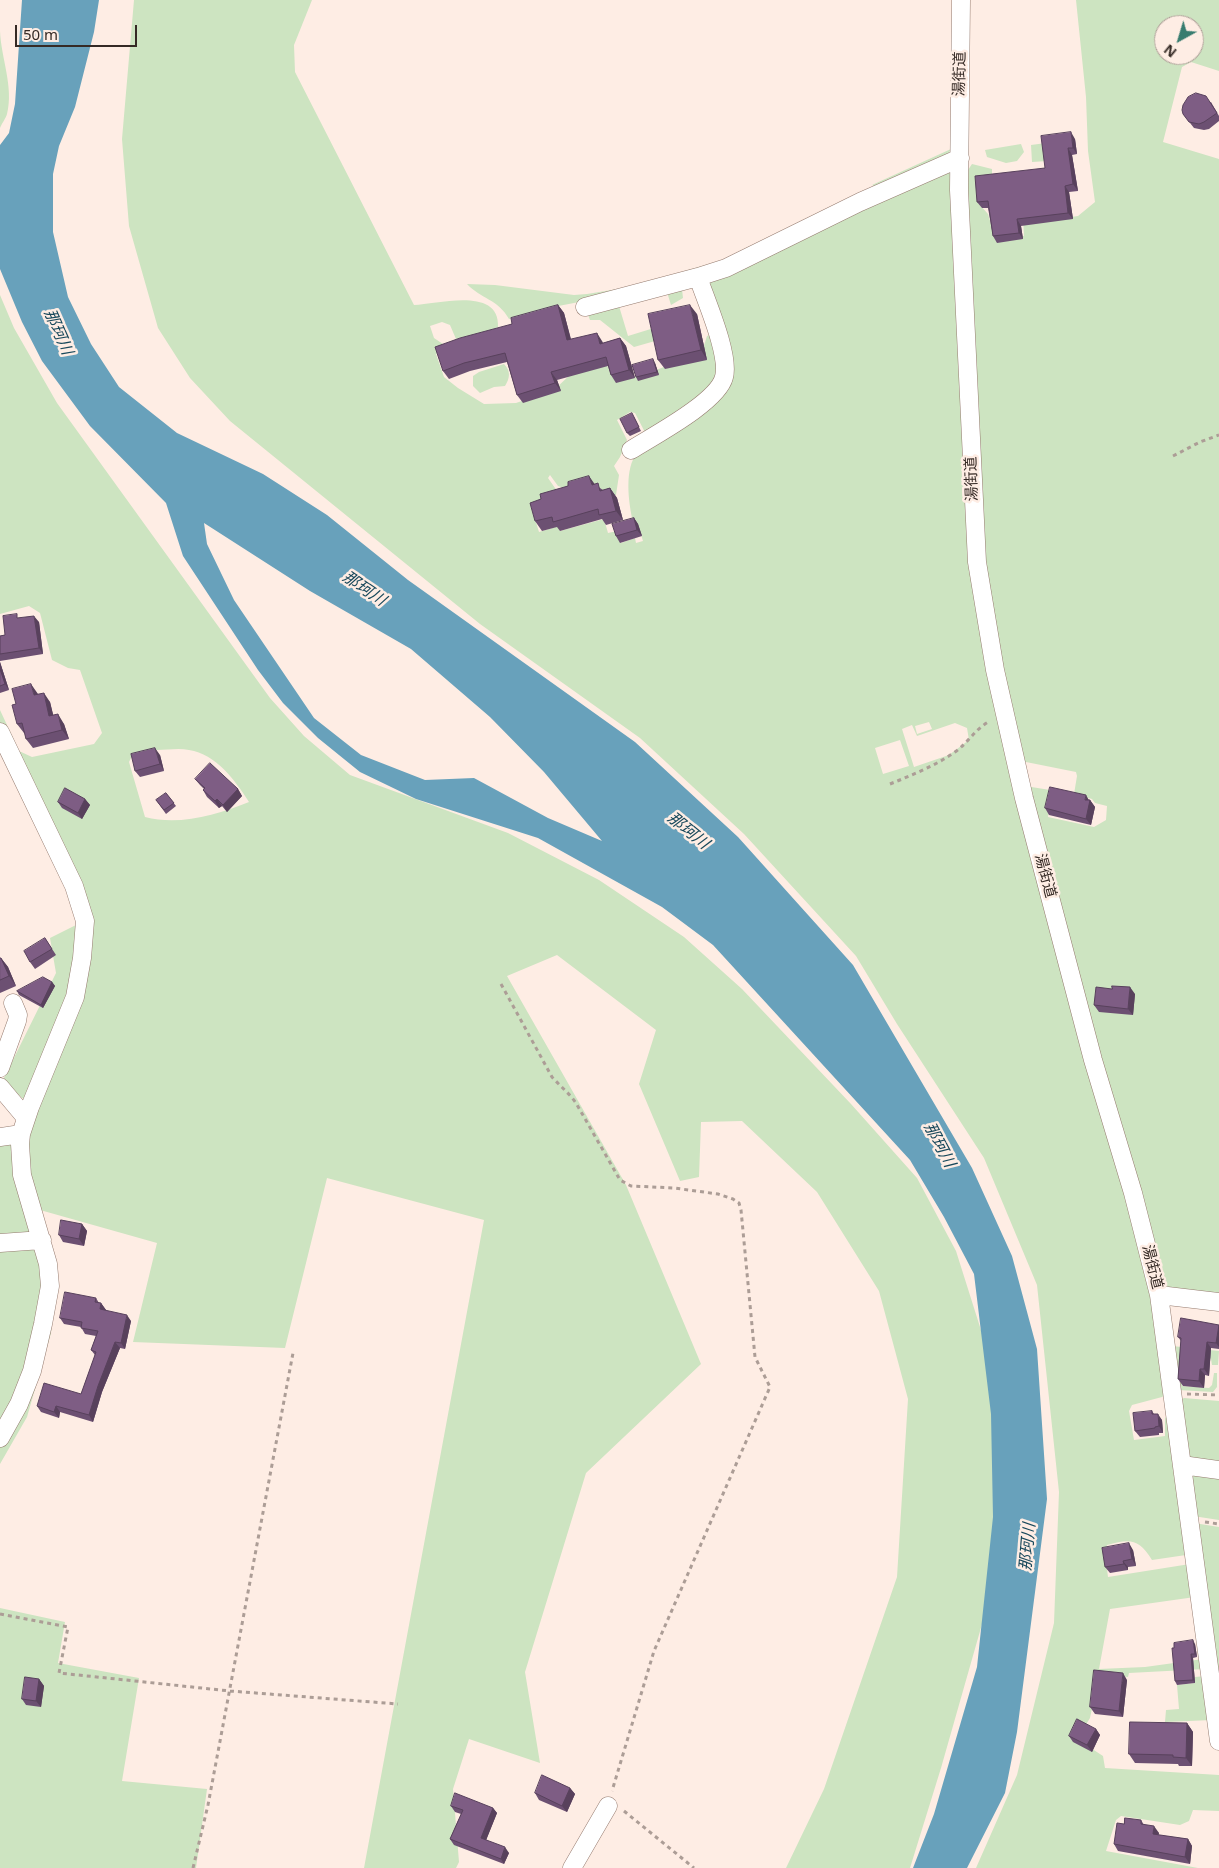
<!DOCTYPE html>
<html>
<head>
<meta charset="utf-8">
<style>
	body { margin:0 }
	#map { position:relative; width:1219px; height:1868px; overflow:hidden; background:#feede4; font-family:"Noto Sans",sans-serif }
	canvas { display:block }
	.north { position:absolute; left:1154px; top:15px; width:50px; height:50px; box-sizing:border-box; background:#feede4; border:1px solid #ae9f98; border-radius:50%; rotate:219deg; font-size:14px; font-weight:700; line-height:20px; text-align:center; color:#352a25 }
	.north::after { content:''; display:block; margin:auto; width:18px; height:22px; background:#387c6f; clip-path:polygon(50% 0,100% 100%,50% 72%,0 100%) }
	.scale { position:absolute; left:15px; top:25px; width:122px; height:22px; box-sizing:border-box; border:2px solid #352a25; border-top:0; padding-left:6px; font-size:15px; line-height:18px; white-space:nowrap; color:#352a25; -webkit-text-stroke:4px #feede4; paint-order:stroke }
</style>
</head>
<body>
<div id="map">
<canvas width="1219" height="1868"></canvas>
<div class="north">N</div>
<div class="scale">50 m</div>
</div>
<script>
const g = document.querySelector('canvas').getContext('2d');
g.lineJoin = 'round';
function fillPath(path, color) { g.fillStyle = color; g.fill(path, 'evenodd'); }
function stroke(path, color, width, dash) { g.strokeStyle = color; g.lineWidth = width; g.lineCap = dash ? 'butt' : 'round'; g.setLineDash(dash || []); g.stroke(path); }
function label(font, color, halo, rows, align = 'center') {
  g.font = font + ' "Noto Sans","Noto Sans JP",sans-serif'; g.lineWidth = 5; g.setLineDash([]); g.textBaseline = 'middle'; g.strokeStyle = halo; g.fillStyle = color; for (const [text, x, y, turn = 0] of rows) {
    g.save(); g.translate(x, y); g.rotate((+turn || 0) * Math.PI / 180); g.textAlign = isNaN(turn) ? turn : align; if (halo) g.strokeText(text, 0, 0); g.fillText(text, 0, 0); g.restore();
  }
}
fillPath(new Path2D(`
	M134,0H312L294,45L295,72L414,305C438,304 500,286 498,327L491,330L456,339L450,325L442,322L430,326L434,338L443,344L444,350L436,354L444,377L458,388L484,404L516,403L554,390L573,372L605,363L616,378L641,376L702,352L707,336L720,331L707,284L788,244L950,171L966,195L968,170L972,164L992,169V174L980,205L988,214L996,241L1024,236L1022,200L1045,221L1078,216L1095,202L1088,151L1086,97L1076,0H1219V71L1191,62L1182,67L1163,142L1219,159V1298L1152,1291L1167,1394L1162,1397L1132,1405L1129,1411L1134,1440L1165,1436V1418L1170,1413L1186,1555L1152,1560C1138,1538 1130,1539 1107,1545L1105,1553L1108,1577L1190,1564L1195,1597L1110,1609L1099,1669L1145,1667L1203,1659L1205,1669L1129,1673L1128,1677L1099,1674L1090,1718L1077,1739L1103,1756L1105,1768L1219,1775V1811L1193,1810L1189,1821L1180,1825L1121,1816L1116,1820L1106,1851L1198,1868H976L1017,1775L1054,1623L1059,1492L1037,1285L984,1158L897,1024L856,956L744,834L640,738L480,624L230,421L190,378L158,328L129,226L122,139ZM1164,25H1194V55H1164ZM630,412L635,413L651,444C646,447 639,451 635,456C624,473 629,507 634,526L638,525L643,541L636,543L635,538L621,543L617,531L608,533L604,519L560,531L559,526L539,532L531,506L560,492L555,488L548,478L550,475L558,486L570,490L608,497L616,495L619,475L614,466L620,457L627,440L617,420ZM929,722L932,729L917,734L915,726ZM955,723L967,728L969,740L949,755L914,767L902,729L912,725L917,736ZM900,740L909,766L883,774L875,748ZM1021,761L1076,772L1077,776L1074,794L1092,799L1095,803L1107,806L1106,820L1094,827L1048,817L1052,793L1050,790L1019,785Z
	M0,31C1,58 14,87 7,114C6,118 2,123 0,128Z
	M1046,143L1048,161L1032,162L1031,145Z
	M1021,144L1024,152L1017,161L1006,163L987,157L985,150Z
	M951,149L947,156L878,188L872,185Z
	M723,260L724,265L631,292L548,308L509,319C498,299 481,299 467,284L495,285L574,295L587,294L630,287Z
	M676,285L682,289L683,298L671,305L667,292L619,306L628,336L654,328L655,341L634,347L600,320H590L588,315L593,308Z
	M0,295L14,328L57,403L270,698L304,736L350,775L508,833L599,880L684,937L742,989L851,1104L917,1178L956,1251L992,1365L1005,1419L992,1589L941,1768L910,1868H786L824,1789L897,1577L908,1399L879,1291L817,1192L742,1121L701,1122L699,1177L680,1181L639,1084L656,1030L557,955L507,976L626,1185L701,1364L586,1473L525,1672L540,1763L469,1739L453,1789L459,1862L456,1868H364L484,1220L327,1178L285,1348L133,1342L157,1243L40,1210L30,1176L26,1143L38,1102L22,1098L3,1080L56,973L50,938L88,919L0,748V710L19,751L32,757L94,744L102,733L80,670L68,668L52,660L40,613L29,606L0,614ZM157,750C167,750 179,748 189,750C216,754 235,780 249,802C217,815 179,826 145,817L129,762L133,754Z
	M504,364C511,371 510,378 505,386L494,387L480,393L473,386V376L479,372Z
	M11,1143L32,1230L57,1266L51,1333L27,1417L0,1464V1144Z
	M1172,1346L1219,1351L1218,1365H1212L1211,1359L1208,1356L1181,1366L1182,1386L1209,1388L1212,1385L1214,1373H1217V1387L1213,1392L1178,1390Z
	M1184,1398L1219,1401V1466L1190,1463L1179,1401Z
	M1188,1470L1219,1474V1520L1193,1516Z
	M1194,1523L1219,1527V1709Z
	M0,1608L65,1622L58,1663L139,1678L122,1781L207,1789L196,1868H0Z
	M1206,1676L1212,1720L1165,1722L1166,1710L1179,1709L1177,1685L1195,1683V1677Z`), '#cde4c1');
fillPath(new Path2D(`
	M22,0H99L94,32L75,107L59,146L53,174V232L68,297L91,344L119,387L177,433L263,474L327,515L408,580L635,742L738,837L853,965L972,1168L1012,1256L1037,1349L1047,1499L1017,1732L1005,1793L967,1868H913L934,1814L977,1667L993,1517L991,1414L974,1274L944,1217L910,1160L713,945L662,907L538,838L416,799L360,772L318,738L283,703L258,670L183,556L166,503L90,426L42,361L22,322L0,269V145L9,133L15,104ZM204,523L310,591L411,649L490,717L544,772L602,841L548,818L474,778L425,780L361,755L314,718L234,600L207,544Z`), '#68a1bb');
const minor = new Path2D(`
	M961,0L959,190L977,562L995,670L1024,798L1093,1060L1133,1193L1159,1295L1219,1741
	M585,307L698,277L726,268L860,202L960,158
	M631,450C653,436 718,402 724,377C730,355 706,301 698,277
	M0,732L74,886L85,921L82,958L75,997L30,1107L21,1134L20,1144L22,1175L48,1264L50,1286L43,1324L32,1371L19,1404L0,1438
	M0,1068L17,1021L18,1015L13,1003
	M0,1087L26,1118
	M0,1137L21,1134
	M0,1243L42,1240
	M1159,1295L1219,1302
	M1182,1465L1219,1470
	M572,1868L608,1806`);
stroke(minor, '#957b6f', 19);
stroke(new Path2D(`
	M1173,456L1200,442L1219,435
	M890,784C912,775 935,766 955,752C969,742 974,730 990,721
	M501,984L552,1077C560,1086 569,1093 576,1103L620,1180L631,1186L674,1188L718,1194L733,1199L739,1203L741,1210L755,1357L770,1387L654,1651L612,1791
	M1187,1394L1219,1395
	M1205,1522L1219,1524
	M0,1614L68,1627L59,1673L230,1691L398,1704
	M624,1811L694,1868
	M193,1868L208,1805L293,1353`), '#ac9d96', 3, [4, 4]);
stroke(minor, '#fff', 18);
fillPath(new Path2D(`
	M1211,102L1219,116V121L1209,129L1204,130L1194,128L1183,114Z
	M1075,139L1077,154L1072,155L1078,191L1069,192L1073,219L1021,226L1023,239L997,243L993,236L988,208H982L977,202L1045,168Z
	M558,305L564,313L571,339L602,341L603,343L620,338L626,346L635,378L616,383L611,375L608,366L557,380L561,391L523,403L517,395L507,362L470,371L449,379L443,371L512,324Z
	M697,314L707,360L665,369L658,360Z
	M655,363L659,375L638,381L636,377Z
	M634,417L641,431L630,436L627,433Z
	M594,484L603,490L610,488L617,498L623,520L606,525L602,519L560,531L557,527L542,531L535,521Z
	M634,518L638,524L642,536L620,543L616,536Z
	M19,618L39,622L43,654L0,661V636L5,635Z
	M0,662L9,690L0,693Z
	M38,694L50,702L53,715L64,724L69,739L33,748L26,739L25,733H24L17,724L16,704Z
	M160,755L164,771L140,777L135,771Z
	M195,779L238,789L242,796L227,812L222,806L219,808L207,797L203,790L204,789L200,785Z
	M166,793L176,806L166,814L156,800Z
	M85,799L90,805L82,819L62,808L58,802Z
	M1089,800H1090L1095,807L1091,825L1049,815L1045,808Z
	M45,938L56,955L35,969L30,962Z
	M0,958H1L8,967L16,986L0,993Z
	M52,982L55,986L43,1008L19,995L17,991Z
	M1112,989L1135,994L1133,1015L1099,1012L1094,1005Z
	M82,1224L87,1231L84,1246L63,1242L59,1235Z
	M96,1298L99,1303H101L106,1310L105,1311L131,1321L125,1349L120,1348L102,1392L93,1422L60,1412L59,1418L41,1412L37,1406L81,1394L95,1355L91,1350L96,1336L85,1334L81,1327L64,1324L60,1318Z
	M1219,1325V1349L1211,1348L1209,1376L1205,1375L1204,1388L1183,1386L1178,1379L1181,1341L1178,1337Z
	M1152,1411L1154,1414L1162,1420L1163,1433H1159V1435L1140,1437L1135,1431Z
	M1133,1550L1136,1566L1128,1567V1570L1110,1573L1105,1567Z
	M1195,1644L1197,1657L1193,1658L1195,1683L1177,1685L1175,1681Z
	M39,1679L44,1686L41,1707L26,1705L22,1699Z
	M1127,1680L1123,1717L1095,1714L1090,1707Z
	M1187,1723L1193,1732L1192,1766H1179L1178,1764L1135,1763L1129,1754Z
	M1096,1729L1100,1735L1092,1752L1073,1742L1069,1736Z
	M570,1788L575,1794L567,1812L539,1800L535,1793Z
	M451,1806L493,1808L497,1813L486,1840L509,1853L504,1864L454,1845L450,1839L461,1814L455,1812Z
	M1141,1820L1144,1825L1159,1833L1158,1835L1188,1839L1192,1846L1190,1864L1118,1851L1114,1844L1124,1824Z`), '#6c5072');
fillPath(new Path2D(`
	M1071,132L1075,139L1077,154L1073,148Z
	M1068,148L1072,155L1078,191L1073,184Z
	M1065,186L1069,192L1073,219L1068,213Z
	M1017,219L1021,226L1023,239L1019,233Z
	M558,305L564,313L573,348L567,340Z
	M690,305L697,314L707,360L701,350Z
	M597,333L602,341L605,352L600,344Z
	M620,338L626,346L635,378L629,370Z
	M653,359L655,363L659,375L657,372Z
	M551,372L557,380L561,391L555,383Z
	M589,476L596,486L592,485Z
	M610,488L617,498L623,520L616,511Z
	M634,518L638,524L642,536L637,530Z
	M34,616L39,622L43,654L39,648Z
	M0,662L9,690L5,684L0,669Z
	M31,684L38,694L41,705L34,695Z
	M44,693L50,702L56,726L49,716Z
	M58,714L64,724L69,739L62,730Z
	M155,748L160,755L164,771L160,764Z
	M238,789L242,796L227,812L223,805Z
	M1086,795L1090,802V800L1095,807L1091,825L1086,819L1085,800Z
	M85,799L90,805L82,819L78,813Z
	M217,799L222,806L219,808L215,801Z
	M1,958L8,967L16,986L9,976Z
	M52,982L55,986L43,1008L41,1005Z
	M1130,987L1135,994L1133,1015L1128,1009Z
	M82,1224L87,1231L84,1246L79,1239Z
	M101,1303L106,1310L104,1316L100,1309Z
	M127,1315L131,1321L125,1349L121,1343Z
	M1219,1325V1347L1216,1343Z
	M115,1342L120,1348L102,1392L93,1422L89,1415L98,1386Z
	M1207,1342L1211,1348L1209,1376L1204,1369Z
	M1200,1369L1205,1375L1204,1388L1199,1381Z
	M56,1406L60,1412L59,1418L54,1412Z
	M1158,1414L1162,1420L1163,1433L1159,1426Z
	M1129,1543L1133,1550L1136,1566L1132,1559Z
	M1123,1561L1128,1567V1570L1124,1564Z
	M1193,1640L1195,1644L1197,1657L1195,1654Z
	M1191,1654L1193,1658L1195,1683L1193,1680Z
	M1123,1673L1127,1680L1123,1717L1119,1711Z
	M39,1679L44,1686L41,1707L36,1701Z
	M1187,1723L1193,1732L1192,1766L1186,1758Z
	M1096,1729L1100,1735L1092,1752L1087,1745Z
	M570,1788L575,1794L567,1812L562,1806Z
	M493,1808L497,1813L485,1843L481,1838Z
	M1154,1826L1159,1833L1157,1841L1153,1834Z
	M1188,1839L1192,1846L1190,1864L1185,1857Z
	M505,1847L509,1853L504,1864L501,1859Z`), '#58415c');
const building = new Path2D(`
	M1196,93L1206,96L1217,113L1204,122L1199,124L1189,122L1183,114L1182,110L1183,105L1188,97Z
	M1071,132L1073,148H1068L1073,184L1065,186L1068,213L1017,219L1019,233L993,236L988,201L977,202L975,176L1045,168L1041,136Z
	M558,305L567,340L597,333L600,344L620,338L629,370L611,375L606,357L551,372L555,383L517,395L505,353L464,363L443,371L435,347L460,338L512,324L511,318Z
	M690,305L701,350L658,360L648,314Z
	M653,359L657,372L636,377L632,365Z
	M632,413L639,427L627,433L620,419Z
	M589,476L592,485L598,483L600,491L610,488L616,511L599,515L598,509L553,522L552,517L535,521L530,503L541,499L540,494L568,486V482Z
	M634,518L637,530L616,536L612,524Z
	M17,614V618L34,616L39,648L0,654V636L5,635L3,616Z
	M0,669L5,684L0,686Z
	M31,684L34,695L44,693L49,716L58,714L62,730L26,739L22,723L17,724L12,705L16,704L12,689Z
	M155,748L160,764L135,771L131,754Z
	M210,763L238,789L223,805L217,799L215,801L203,790L205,788L195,779Z
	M1050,787L1086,795L1085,800H1090L1086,819L1045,808Z
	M65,788L85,799L78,813L58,802Z
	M166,793L174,803L164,810L156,800Z
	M45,938L52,949L30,962L24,951Z
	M0,958H1L9,976L0,980Z
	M43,977L52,982L41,1005L17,991Z
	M1112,986L1130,987L1128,1009L1094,1005L1096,987L1112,989Z
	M61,1220L82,1224L79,1239L59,1235Z
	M65,1292L96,1298L95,1302L101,1303L100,1309L127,1315L121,1343L115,1342L98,1386L89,1415L56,1406L54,1412L37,1406L44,1383L81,1394L96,1352L91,1350L98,1331L81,1328L82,1322L60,1318Z
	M1181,1318L1219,1325L1216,1343L1207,1342L1204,1369H1200L1199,1381L1178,1379L1181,1338L1178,1337Z
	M1152,1411V1414H1158L1159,1426L1155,1427V1428L1135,1431L1133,1413Z
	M1129,1543L1132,1559L1123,1561L1124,1564L1105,1567L1102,1548Z
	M1193,1640L1195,1654H1191L1193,1680L1175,1681L1172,1648H1174V1643Z
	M1094,1670L1123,1673L1119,1711L1090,1707Z
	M25,1677L39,1679L36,1701L22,1699Z
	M1077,1719L1096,1729L1087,1745L1069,1736Z
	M1130,1722L1187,1723L1186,1758L1173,1757V1755L1129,1754Z
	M542,1775L570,1788L562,1806L535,1793Z
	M455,1793L493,1808L481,1838L505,1847L501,1859L450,1839L463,1810L451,1806Z
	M1125,1818L1141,1820V1824L1154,1826L1153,1834L1188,1839L1185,1857L1114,1844L1117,1823L1124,1824Z`);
fillPath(building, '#7e5d84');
stroke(building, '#58415c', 1);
label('15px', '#352a25', '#feede4', [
	["湯街道",960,74,-89],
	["湯街道",972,479,-92],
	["湯街道",1045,876,75],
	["湯街道",1152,1267,76]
]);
label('italic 16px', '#18485b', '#feede4', [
	["那珂川",58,332,66],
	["那珂川",364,589,34],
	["那珂川",688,831,39],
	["那珂川",939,1145,62],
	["那珂川",1028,1547,-85]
]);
</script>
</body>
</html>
